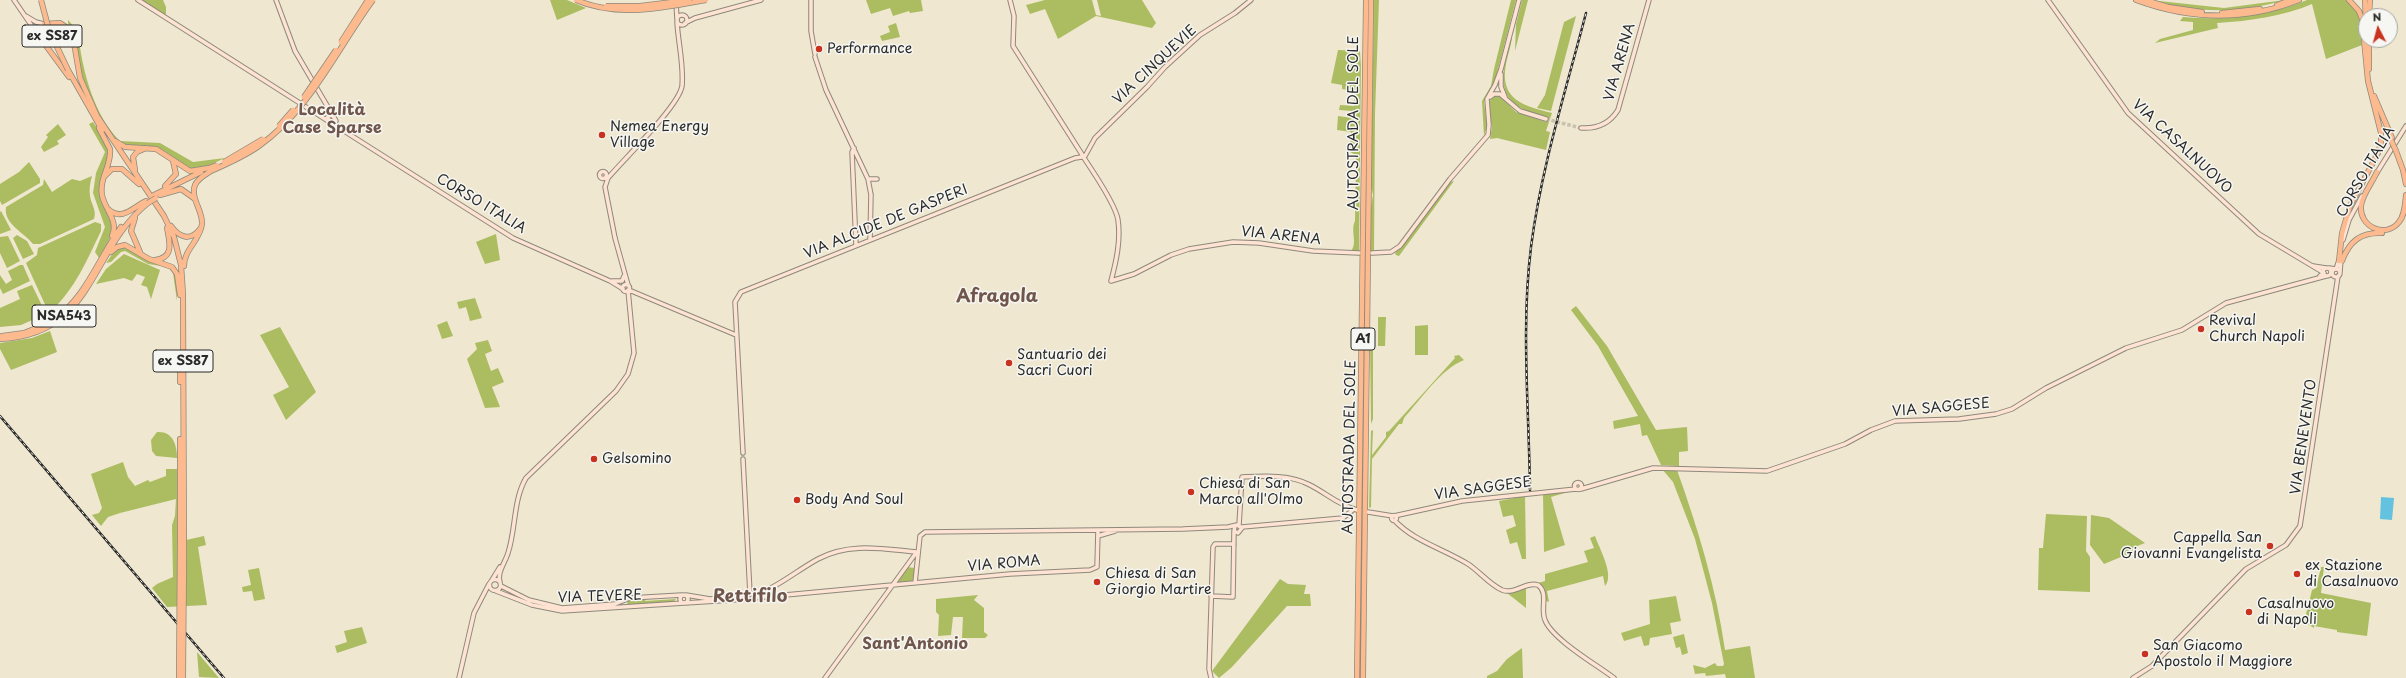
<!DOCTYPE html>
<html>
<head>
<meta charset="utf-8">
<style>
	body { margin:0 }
	#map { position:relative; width:2406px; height:678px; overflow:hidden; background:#efe7cf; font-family:"Playpen Sans",sans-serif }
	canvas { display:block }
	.north { position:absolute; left:2358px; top:8px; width:40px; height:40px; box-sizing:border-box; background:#f6f6f2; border:1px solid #a5a5a2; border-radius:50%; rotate:354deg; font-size:11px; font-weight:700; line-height:16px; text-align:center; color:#2b2b2b }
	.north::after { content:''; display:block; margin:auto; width:14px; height:18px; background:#c8321e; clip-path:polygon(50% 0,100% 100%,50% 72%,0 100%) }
</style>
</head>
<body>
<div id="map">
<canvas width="2406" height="678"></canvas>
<div class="north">N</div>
</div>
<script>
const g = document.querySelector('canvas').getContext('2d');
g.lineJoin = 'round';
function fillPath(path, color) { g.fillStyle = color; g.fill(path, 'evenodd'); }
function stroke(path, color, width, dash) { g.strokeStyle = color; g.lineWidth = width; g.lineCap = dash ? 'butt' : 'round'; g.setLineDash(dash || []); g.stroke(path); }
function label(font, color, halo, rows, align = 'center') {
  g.font = font + ' "Playpen Sans",sans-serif'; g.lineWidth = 3; g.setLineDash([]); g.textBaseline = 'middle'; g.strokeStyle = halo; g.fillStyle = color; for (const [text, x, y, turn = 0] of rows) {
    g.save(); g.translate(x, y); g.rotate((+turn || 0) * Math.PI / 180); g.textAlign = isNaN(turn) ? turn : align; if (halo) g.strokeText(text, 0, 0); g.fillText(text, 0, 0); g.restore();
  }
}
fillPath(new Path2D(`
	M142,0H163L166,7V15Z
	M550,0H567L586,8L557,20Z
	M866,0H921L923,11L910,13L909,11L893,16L890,8L871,14Z
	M1045,0H1092L1096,15L1101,16L1097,0H1142L1156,23L1152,28L1096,16L1058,39L1045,9L1030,14L1026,5Z
	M1374,0H1379L1375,114L1374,252H1371V207L1373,195L1371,185Z
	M1511,0H1516L1495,81L1484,102L1487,126L1484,136L1482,101L1491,86L1494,69Z
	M1522,0H1528L1515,51L1516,24Z
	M2150,0L2224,8L2285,0C2238,14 2196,13 2150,0Z
	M2307,0H2347L2359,14L2362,45L2326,59L2312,4C2284,16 2250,21 2217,23L2218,28L2155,43L2160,39L2193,30V22L2180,21L2183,17C2225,21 2268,16 2307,0Z
	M1576,16L1551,111L1537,108L1545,95L1564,22Z
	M68,20L78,31L82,40H79C83,73 95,117 120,141L160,143L193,162L225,158C178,181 194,165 158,148C147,143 132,150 122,145C114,140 110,132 105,124C87,95 80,75 76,42C75,34 67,27 68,20Z
	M896,23L900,37L882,41L880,36L890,32L888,26Z
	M1512,34C1512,44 1508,54 1506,64C1499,100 1524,106 1552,113L1546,131L1550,132L1546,150L1497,138L1490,139L1492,127L1488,103L1495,95H1499L1516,112L1546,122L1548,117C1539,114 1529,113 1521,108C1492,94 1506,58 1512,34Z
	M1338,50L1360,51L1361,66L1359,252L1351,251C1358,243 1350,231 1355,221L1356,155L1350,152L1351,132L1337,130L1338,116L1352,118L1353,111L1339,110L1340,105L1354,106L1355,91L1342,89V85L1331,83Z
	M93,122C98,130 106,139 108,148C112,162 98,177 100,193C101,204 109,211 112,221C116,233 104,248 99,258L95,252L105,227L93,193L96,173L105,152L89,124Z
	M58,124L66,135L57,141L59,144L44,152L41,147L48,137L46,135Z
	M29,162L40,179V183L2,205L0,201V184L19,172Z
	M92,176C90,183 89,189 90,196C91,204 97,210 94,219L40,244H33C25,233 3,224 6,207L43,185L44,179L52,192L72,179L80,181Z
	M1454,181L1399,256L1396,255L1395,253L1451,182Z
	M1,211L11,230L0,234V212Z
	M95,222L101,224V231C87,260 75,289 51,311H48L26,263L37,255L38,248Z
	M496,234L500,260L485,264L476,242Z
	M17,235L27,241L34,254L23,259L13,238Z
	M8,236L20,261L7,268L0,253V237Z
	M123,247L171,268L177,279V301L173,273L168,267L148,264L125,251L121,252L111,262L106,263L116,249Z
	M124,254L160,270L151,299L147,287L141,285L145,277L137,274L132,281L124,278L96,284L106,269Z
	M20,265H23L30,281L3,294L0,288V275L6,284L12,280L8,271Z
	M32,285L46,314L21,325L0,327V308L20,299L17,291Z
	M475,298L482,318L470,321L466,307L459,309L457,302Z
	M1576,306L1607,346L1656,430L1687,427L1688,451L1679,452V466L1661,465L1647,435L1642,436L1640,424L1614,429L1613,421L1638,416L1598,346L1571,310Z
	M1378,317H1386L1385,346H1378Z
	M447,321L453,336L442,339L437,325Z
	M1428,325V355H1415V326Z
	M280,327L316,392L286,420L273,395L289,387L260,335Z
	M50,331L57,352L11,370L0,349V343L32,338Z
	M1370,338H1373V419L1371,424Z
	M488,340L492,351L485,354L491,371L498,368L504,382L492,387L500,407L485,408L467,359L477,349L475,343Z
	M1459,355L1464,360C1441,369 1421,399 1404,418L1402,424H1399L1372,459L1371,507L1369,508L1371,431L1373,430L1372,455L1386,437V432L1389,431L1455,358L1454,356Z
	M157,432C173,431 177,445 177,458L156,456L152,451L151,440Z
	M123,462L128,477L135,486L148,480L150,482L166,476V469H177L178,490L186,540L204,536L206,545L198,547L207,605L167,607L152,588L157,584L173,577L172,525L175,516L176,499L120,513L108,517L101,526L92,515L99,513L102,508L91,474Z
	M1662,469L1677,470C1698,529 1716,587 1725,650L1750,646L1755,678H1726L1725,674L1706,676L1705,673L1695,674L1693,665L1705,668L1715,663L1717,666H1723L1724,664L1712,603L1695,539L1673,482Z
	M1575,490L1551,497L1565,545L1544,552L1543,494Z
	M1525,496L1526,559H1522L1517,542L1510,544L1506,530L1516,526L1513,515L1503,517L1499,501Z
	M2046,514L2087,516L2086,551L2090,557V592L2038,590L2039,548H2043Z
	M2091,515L2109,518L2145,543L2132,548L2133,552L2104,564L2090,545Z
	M1595,536C1599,548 1615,575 1605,586L1603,576L1547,591L1549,602L1546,601L1544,589L1538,583L1545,581V574L1588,562L1584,551L1594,548L1590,538Z
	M907,567L915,568L913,582L896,584Z
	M2321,567H2324L2321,593L2371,603L2367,636L2337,632V630L2314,626V628L2304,622L2312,590L2316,588Z
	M259,568L265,599L254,601L252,591L243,592L242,587L251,585L248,570Z
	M1280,579L1288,584L1306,585L1304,594H1310L1311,606H1287L1232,667L1219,678L1212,671Z
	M1526,588V608L1507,593Z
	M978,595L974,600L984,608V632L988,635L985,638H962L963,617H953L951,635L938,636L939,615L936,612V599Z
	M1676,596L1681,621L1670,623L1672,634L1650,638L1649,645L1644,646L1641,636L1624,641L1621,633L1650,624L1649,600Z
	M646,599L645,601L676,599L673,602L628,605L627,603L628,601Z
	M362,627L367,643L337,653L335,646L347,642L344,631Z
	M1684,634L1688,653L1682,655L1680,647L1676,648L1673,637Z
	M1522,648L1523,678H1487V676L1497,671L1507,659Z
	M197,652L219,678L199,677Z`), '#abbd60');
fillPath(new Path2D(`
	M2381,497L2394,498L2392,520L2380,519Z`), '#62c2e0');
stroke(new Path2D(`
	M1546,119L1581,128`), '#c8c1ae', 3.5, [3.5, 2]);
const secondary = new Path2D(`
	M14,0L36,32L41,34L45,31L44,24L36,22L26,16
	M138,0L328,121
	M276,0L295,51L336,121L334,124L327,118L330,115L333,116
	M811,0V31L815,54
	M1010,0L1014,16L1013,46L1083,156
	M2048,0L2128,113L2259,234L2324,273L2320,276
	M676,3L677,19
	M677 20a5 5 0 1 1 10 0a5 5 0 1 1-10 0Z
	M685,23L695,18L761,0
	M815,57L826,90L868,179L871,195
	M1501,74V87L1505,97
	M1490,97L1494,94H1500L1520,111L1546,119
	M333,124L513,238L610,281L623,289
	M1581,128C1597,129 1610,123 1618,110L1649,0
	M854,148L852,152L856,245
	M1085,156L1095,138L1147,87L1165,67L1200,35L1235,13L1251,0
	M1084,158C1094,173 1116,205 1118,220C1121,241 1116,262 1111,281L1134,274L1171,255L1189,249L1233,242L1259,243L1313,251L1359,253
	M599.5 175a3.5 3.5 0 1 1 7 0a3.5 3.5 0 1 1-7 0Z
	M2376,174L2406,126
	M868,179H877
	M870,240L871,194
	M2343,240L2349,220L2362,196
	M1372,253L1391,252L1400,246L1450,179L1488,135L1489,125L1487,99L1495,85L1501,69L1519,0
	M2313,266L2326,268
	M2329,268L2336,269L2339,260
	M2323 272a4 4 0 1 1 8 0a4 4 0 1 1-8 0Z
	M2332 273a4 4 0 1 1 8 0a4 4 0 1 1-8 0Z
	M2340,272L2341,259
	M612,281H622L624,276
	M622.5 288a3.5 3.5 0 1 1 7 0a3.5 3.5 0 1 1-7 0Z
	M628,285L615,238L605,187L608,178C623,160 679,106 682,86C684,65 678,42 677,22
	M629,290L736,335
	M743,453L735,302L741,292L1075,158L1082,157
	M743,459L750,594
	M1574.5 486a3.5 3.5 0 1 1 7 0a3.5 3.5 0 1 1-7 0Z
	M1581,489L1653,468L1767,471L1845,444L1871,430L1895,421L1959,419L1996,414L2012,409L2046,388L2126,348L2182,330L2226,303L2326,276
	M1368,512L1393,516
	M1391.5 518a2.5 2.5 0 1 1 5 0a2.5 2.5 0 1 1-5 0Z
	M1394,516L1462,501L1576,489
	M1394,520C1415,542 1442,548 1468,564C1479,571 1490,585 1502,590C1515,595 1526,581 1538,585C1549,593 1540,609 1545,620C1552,639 1597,665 1614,678
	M1239,525L1242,477C1263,476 1290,474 1310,485C1326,493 1338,505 1357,510
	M1242,527L1343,518L1354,509
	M1098,536L1115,531
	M489.5 585a5.5 5.5 0 1 1 11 0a5.5 5.5 0 1 1-11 0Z
	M492,580L500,567
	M500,582C497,572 505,563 508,553C516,529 513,500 526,478L616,391L628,374L634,353L628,290
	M915,583L920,536L925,532L1183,529L1228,527L1237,525L1242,528L1238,533L1234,531L1235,526
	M501,586L529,600L562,608L615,604L630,598L682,595
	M496,591L532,605L562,611L684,603
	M680 599a4 4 0 1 1 8 0a4 4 0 1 1-8 0Z
	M686,595L710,599L748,595
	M754,595C777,588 796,571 818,559C849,542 883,549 917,552
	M1211,596L1233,597L1234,531
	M753,598L1010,574L1090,570L1097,567L1098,530
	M685,603L748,599
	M459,678L474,613L489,584
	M825,678L916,553
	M1211,678L1209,669L1213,547L1215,544H1234
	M2133,678L2152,666L2246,569L2286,545L2300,526L2338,276`);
const highway = new Path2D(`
	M2136,0C2190,20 2246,21 2299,0
	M2145,0L2168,7L2202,12
	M2365,0L2366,24
	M2277,5L2291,0
	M2222,13L2260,9
	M2369,16L2370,0
	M44,24L60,23L72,31L80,78L97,116L164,216L174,237L181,265L183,294L184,549
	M36,32L69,77
	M2369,40V69
	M68,70L102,130
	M2374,96L2392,138
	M99,128L110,149C112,165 99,178 102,195C105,210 119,221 112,236
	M115,141L125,147L156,149L190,171L209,168
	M2396,151L2403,170L2406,184
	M135,170L133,157L137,152L146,148
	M2377,172C2372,183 2362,195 2361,206C2359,227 2386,239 2399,222C2405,215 2405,204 2406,195
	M104,177L112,169H122L139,184
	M165,186L176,174L173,161
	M154,195L201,172
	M160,195L181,189L195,199
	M108,209C122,222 133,207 146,201
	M135,218L131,231L140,252
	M171,226C179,237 190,242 200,229
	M111,252L117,247L125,245L149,259L172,267L177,274L180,295
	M155,260C174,258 170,243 167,228
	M2339,261L2342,233L2350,206L2378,153L2381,143V133L2368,81L2362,19L2359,11L2349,0
	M2342,261C2349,242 2360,232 2382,233
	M184,266C184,249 200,241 202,224C203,211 190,198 195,185C198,178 205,175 211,171
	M53,320C86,298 98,259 121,227
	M2,336L24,333L39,327
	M0,339C95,335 89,250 148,203
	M180,359V382
	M180,439V549
	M1357,678L1366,0
	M1363,678L1371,0`);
stroke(secondary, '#8d897d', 5.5);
stroke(highway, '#8d897d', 6);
stroke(secondary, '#fee3d2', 3.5);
stroke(highway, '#fcba8e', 4.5);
const rail = new Path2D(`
	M0,416L224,678
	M1530,490C1529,409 1521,327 1531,247C1541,168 1566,90 1586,13`);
stroke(rail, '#2b2b2b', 2.5);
stroke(rail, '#f6f6f2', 1, [3]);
const highwayBridge = new Path2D(`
	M41,0L49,30L68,70
	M576,0C618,18 663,8 706,0
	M606,6H640L689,0
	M341,42L368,0
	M304,97L336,50
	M279,126L293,110
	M2391,140L2396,151
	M224,162L263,139
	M209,168L217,165
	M211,171C227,164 245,156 259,146C310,110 337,49 373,0
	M148,203L156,198
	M179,678L180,549
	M183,678L184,549`);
stroke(highwayBridge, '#8d897d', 6, []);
stroke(highwayBridge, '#fcba8e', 4.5);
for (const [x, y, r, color] of [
	[819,49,4,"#c8321e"],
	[602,135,4,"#c8321e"],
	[2201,329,4,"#c8321e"],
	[1009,363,4,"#c8321e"],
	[594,459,4,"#c8321e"],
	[1191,492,4,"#c8321e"],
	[797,500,4,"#c8321e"],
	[2270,546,4,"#c8321e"],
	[2297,574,4,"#c8321e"],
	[1097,582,4,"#c8321e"],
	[2249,612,4,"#c8321e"],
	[2145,654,4,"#c8321e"]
]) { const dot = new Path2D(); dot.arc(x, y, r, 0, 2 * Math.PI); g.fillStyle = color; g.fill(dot); stroke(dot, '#f6f6f2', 1.5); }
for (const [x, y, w] of [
	[52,36,60],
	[64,316,64],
	[1363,339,24],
	[183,361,60]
]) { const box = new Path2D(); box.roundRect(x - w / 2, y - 11, w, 22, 3); g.fillStyle = '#f6f6f2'; g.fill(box); stroke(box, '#2b2b2b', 1); }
label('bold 13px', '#2b2b2b', null, [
	["ex SS87",52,36],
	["NSA543",64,316],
	["A1",1363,339],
	["ex SS87",183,361]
]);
label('14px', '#2b2b2b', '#f6f6f2', [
	["Performance",827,49],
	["Nemea Energy",610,127],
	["Village",610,143],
	["Revival",2209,321],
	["Church Napoli",2209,337],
	["Santuario dei",1017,355],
	["Sacri Cuori",1017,371],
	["Gelsomino",602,459],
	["Chiesa di San",1199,484],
	["Marco all'Olmo",1199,500],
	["Body And Soul",805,500],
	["Cappella San",2262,538,"right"],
	["Giovanni Evangelista",2262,554,"right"],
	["ex Stazione",2305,566],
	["di Casalnuovo",2305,582],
	["Chiesa di San",1105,574],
	["Giorgio Martire",1105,590],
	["Casalnuovo",2257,604],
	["di Napoli",2257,620],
	["San Giacomo",2153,646],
	["Apostolo il Maggiore",2153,662]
], 'left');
label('14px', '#2b2b2b', '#f6f6f2', [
	["VIA ARENA",1620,62,-74],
	["VIA CINQUEVIE",1155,65,-43],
	["AUTOSTRADA DEL SOLE",1354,123,-90],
	["VIA CASALNUOVO",2182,147,43],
	["CORSO ITALIA",2366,172,-60],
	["CORSO ITALIA",481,204,31],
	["VIA ALCIDE DE GASPERI",886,222,-22],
	["VIA ARENA",1281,236,6],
	["VIA SAGGESE",1941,408,-5],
	["VIA BENEVENTO",2304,437,-82],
	["AUTOSTRADA DEL SOLE",1350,447,-89],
	["VIA SAGGESE",1483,489,-8],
	["VIA ROMA",1004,564,-5],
	["VIA TEVERE",600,597,-2]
]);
label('bold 16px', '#71564c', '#f6f6f2', [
	["Località",332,111],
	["Case Sparse",332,129],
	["Sant'Antonio",915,645]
]);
label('bold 18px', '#71564c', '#f6f6f2', [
	["Afragola",997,297],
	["Rettifilo",750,597]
]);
</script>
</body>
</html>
